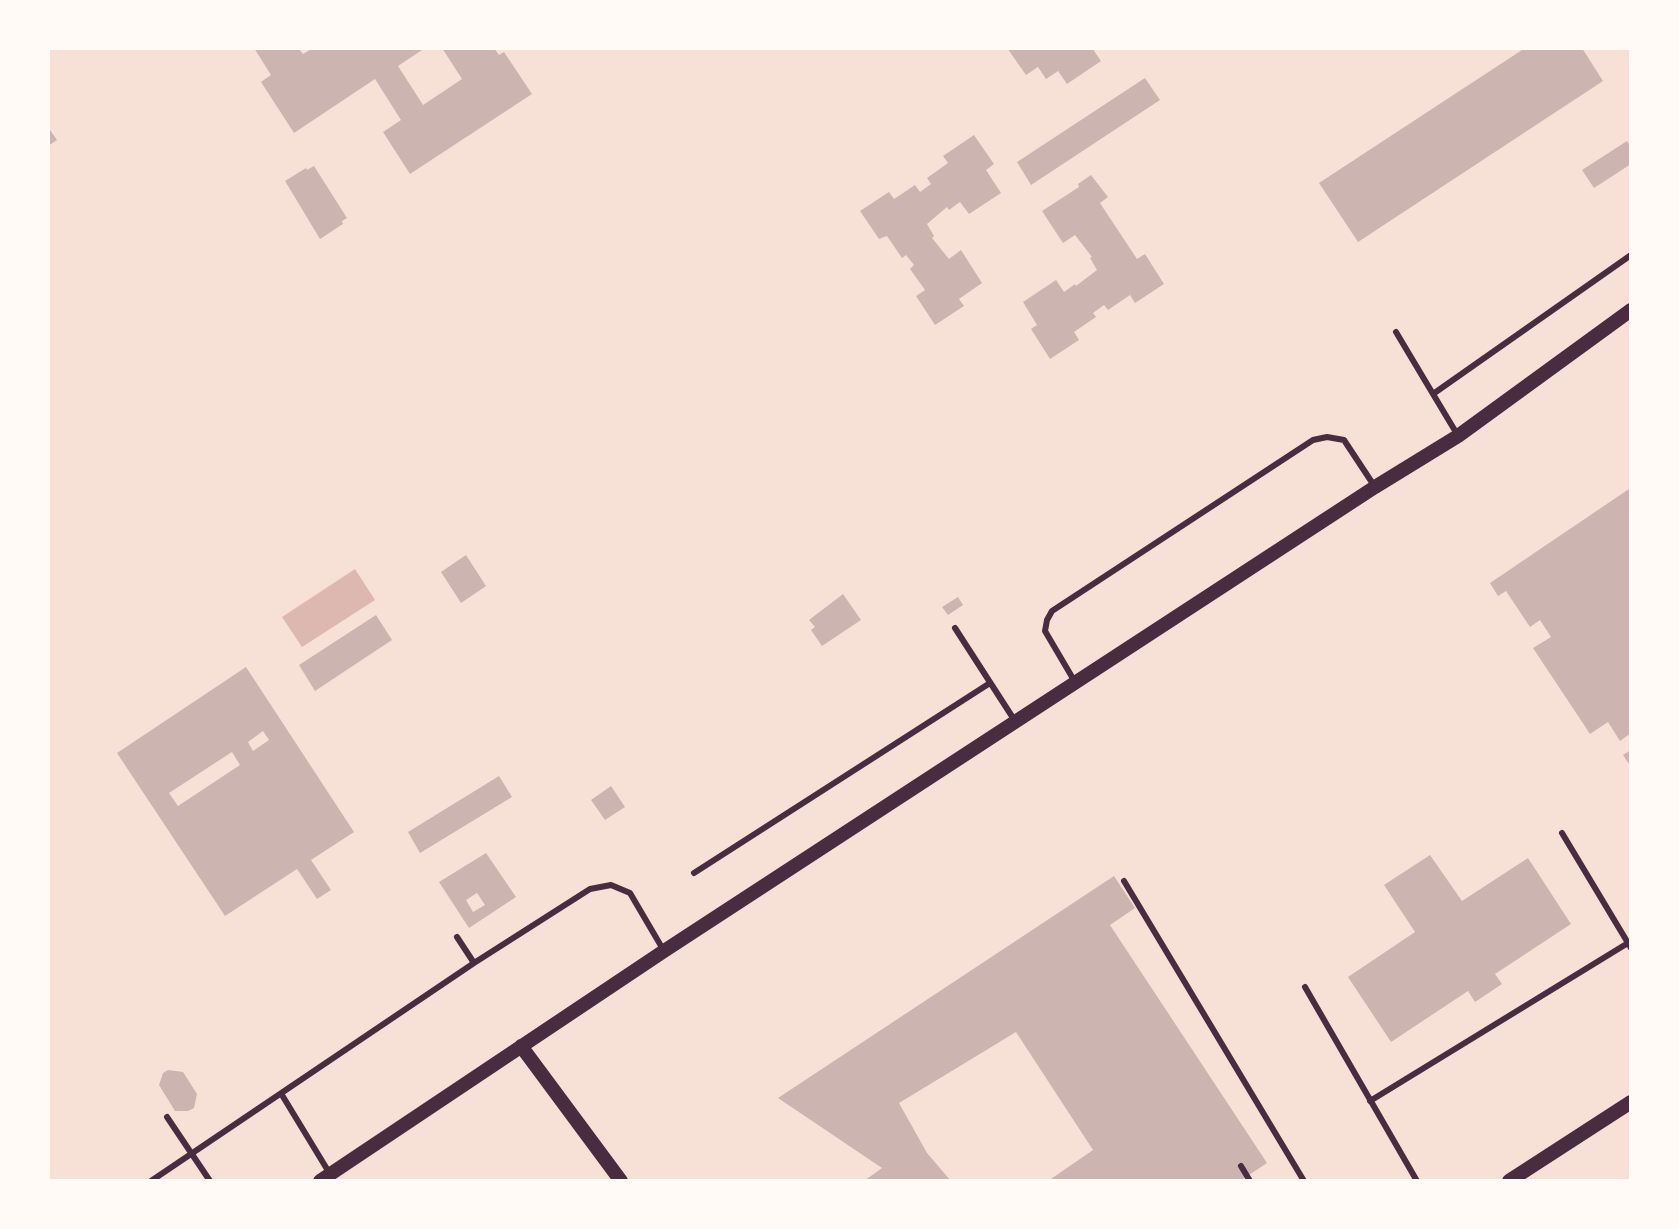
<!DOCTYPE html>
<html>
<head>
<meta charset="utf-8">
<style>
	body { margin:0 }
	#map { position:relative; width:1679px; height:1229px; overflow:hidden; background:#f7e1d7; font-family:Helvetica,sans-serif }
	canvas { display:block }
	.frame { position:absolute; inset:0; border:50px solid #fffaf5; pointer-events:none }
</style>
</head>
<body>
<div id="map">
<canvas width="1679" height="1229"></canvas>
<div class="frame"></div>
</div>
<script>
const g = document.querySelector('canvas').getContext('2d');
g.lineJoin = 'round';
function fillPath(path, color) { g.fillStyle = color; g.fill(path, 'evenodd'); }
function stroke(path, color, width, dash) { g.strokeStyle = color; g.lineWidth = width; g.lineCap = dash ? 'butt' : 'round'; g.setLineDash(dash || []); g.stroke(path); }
fillPath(new Path2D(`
	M355,569L375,600L302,647L282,617Z`), '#dcb8b0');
fillPath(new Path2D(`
	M254,48H298L303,54L313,48H425L398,66L423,105L462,79L442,48H494L499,55L504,52L532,94L410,174L383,132L401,120L375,79L294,133L261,82L271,75Z
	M1007,48H1092L1101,61L1067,84L1058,71L1046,79L1038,67L1026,75Z
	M1525,48H1582L1603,81L1358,242L1319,183Z
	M1145,78L1160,100L1031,185L1017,162Z
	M48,127L57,140L48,146Z
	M974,135L994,164L986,170L1001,193L969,214L960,202L949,210L947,207L927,224L934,236L932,238L949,259L961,250L982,283L959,299L964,306L935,325L916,296L925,290L910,269L914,265L906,255L902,258L887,236L879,239L860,211L889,192L894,199L915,185L920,192L931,184L927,178L948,163L943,156Z
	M1627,141L1631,147V164L1594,188L1582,170Z
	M314,166L347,218L342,221L343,224L320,239L285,181L306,168L307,170Z
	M1091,175L1108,197L1100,203L1137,259L1145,254L1164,284L1135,303L1130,295L1108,310L1104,305L1093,313L1096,317L1074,332L1079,340L1050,359L1031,329L1037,325L1023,302L1056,280L1064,292L1075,284L1076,286L1097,270L1090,258L1092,257L1075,235L1063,243L1042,211L1079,187L1078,184Z
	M1629,489L1631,733L1620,741L1608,722L1590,734L1533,648L1551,637L1540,620L1530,627L1506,591L1498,596L1490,583Z
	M466,555L486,586L461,603L441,572Z
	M843,594L861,620L822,646L811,630L815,627L809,620Z
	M958,597L963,605L948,615L942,607Z
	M376,615L392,640L315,691L299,665Z
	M246,667L354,832L311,860L331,890L317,899L297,869L225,916L117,753ZM263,731L269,740L253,751L248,742ZM232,752L240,765L178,806L169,793Z
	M1631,750V767L1623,755Z
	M499,776L512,797L420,853L408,832Z
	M611,786L625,807L605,820L591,800Z
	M486,853L516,897L469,928L439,882ZM477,893L485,905L473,912L466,900Z
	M1430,855L1462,901L1528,858L1571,924L1495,974L1502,984L1475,1002L1468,991L1391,1042L1348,977L1415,932L1384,885Z
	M1114,876L1135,908L1110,925L1267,1163L1240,1181H1048L1093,1150L1016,1032L899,1103L927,1153L951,1181H864L882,1168L778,1098Z
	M168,1070L183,1072L197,1094L194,1108L188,1111H175L159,1085L163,1073Z`), '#ccb4b1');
stroke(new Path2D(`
	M1396,332L1433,394
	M1457,434L1433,394L1631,255
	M955,628L1015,721
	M1075,682L1045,631L1047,620L1052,611L1313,440L1327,437L1344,440L1375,487
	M1562,833L1631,948
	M694,873L990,683
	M1124,881L1304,1181
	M457,937L474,963
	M1305,987L1417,1181
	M282,1095L330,1174
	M1370,1101L1628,943
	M167,1117L210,1181
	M1241,1166L1250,1181
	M151,1181L474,963L590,889L611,885L630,893L664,951`), '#4a2c40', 6);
stroke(new Path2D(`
	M521,1046L621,1181
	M320,1181L664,951L1375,487L1458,436L1631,310
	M1509,1181L1631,1102`), '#4a2c40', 14);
</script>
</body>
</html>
